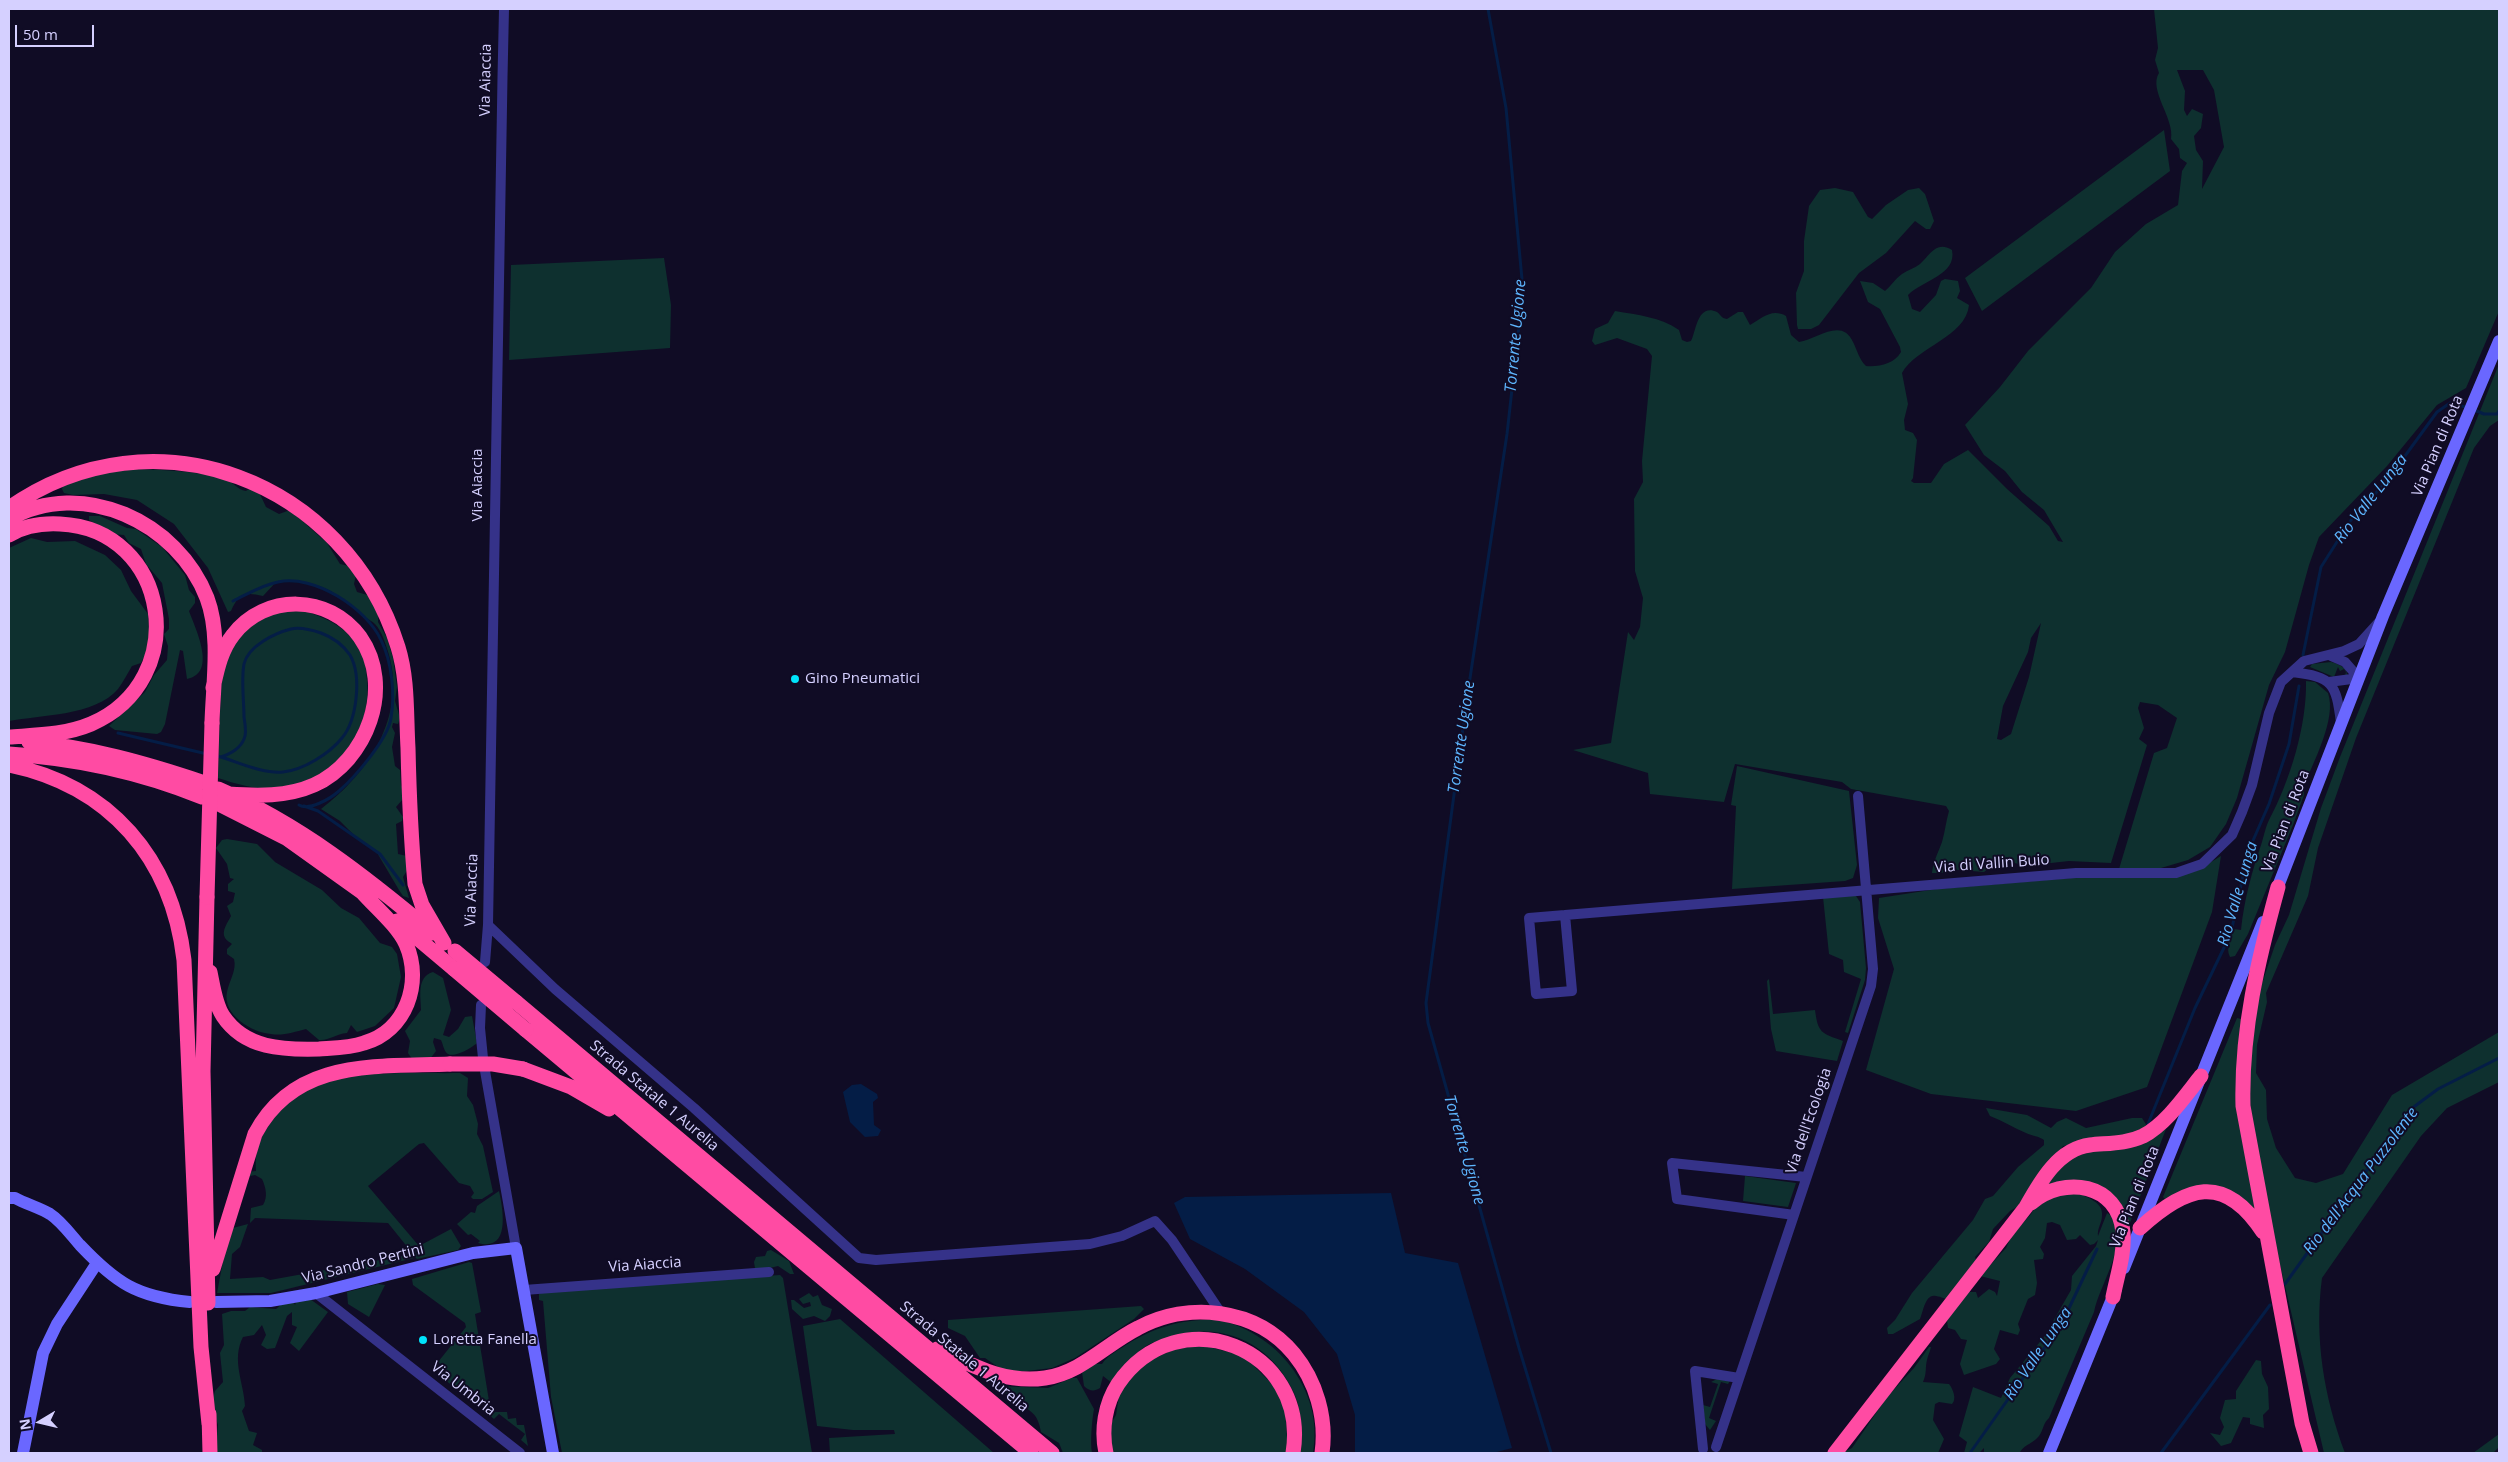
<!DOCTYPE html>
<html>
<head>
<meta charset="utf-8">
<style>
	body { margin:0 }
	#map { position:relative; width:2508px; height:1462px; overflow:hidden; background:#100c25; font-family:"Open Sans",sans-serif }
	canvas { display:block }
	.frame { position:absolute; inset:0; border:10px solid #d5d0ff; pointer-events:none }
	.north { position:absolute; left:15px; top:1397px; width:50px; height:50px; -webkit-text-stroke:4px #100c25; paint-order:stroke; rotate:261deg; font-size:14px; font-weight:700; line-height:20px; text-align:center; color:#d5d0ff }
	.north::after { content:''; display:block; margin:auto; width:18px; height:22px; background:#d5d0ff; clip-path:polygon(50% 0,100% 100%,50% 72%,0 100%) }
	.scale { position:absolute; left:15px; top:25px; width:79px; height:22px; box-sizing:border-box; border:2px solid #d5d0ff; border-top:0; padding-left:6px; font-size:15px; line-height:18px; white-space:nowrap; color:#d5d0ff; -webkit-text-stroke:4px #100c25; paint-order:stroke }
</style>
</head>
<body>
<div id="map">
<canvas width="2508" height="1462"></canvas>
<div class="frame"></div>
<div class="north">N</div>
<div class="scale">50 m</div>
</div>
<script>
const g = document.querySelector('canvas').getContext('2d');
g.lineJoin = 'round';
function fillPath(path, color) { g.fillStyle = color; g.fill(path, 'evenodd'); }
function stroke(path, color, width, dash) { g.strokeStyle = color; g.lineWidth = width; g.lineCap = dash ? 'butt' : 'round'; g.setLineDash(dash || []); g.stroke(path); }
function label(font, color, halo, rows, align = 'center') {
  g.font = font + ' "Open Sans",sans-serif'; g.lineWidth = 4; g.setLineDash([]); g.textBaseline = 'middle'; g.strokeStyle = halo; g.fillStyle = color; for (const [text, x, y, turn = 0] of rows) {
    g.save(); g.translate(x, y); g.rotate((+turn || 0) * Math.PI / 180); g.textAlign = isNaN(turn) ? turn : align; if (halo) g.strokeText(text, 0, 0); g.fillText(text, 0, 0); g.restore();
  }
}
fillPath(new Path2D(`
	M2154,9H2499V311L2466,388L2437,405L2387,466L2319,537L2309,565L2285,652L2269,685L2237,798L2226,824L2210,847L2188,860L2161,868L2119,869L2154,753L2167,748L2177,718L2158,705L2140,702L2138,708L2144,728L2139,739L2147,745L2111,863L2069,861L2024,866L2009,861L1994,864L1984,872L1948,869L1942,873H1932C1933,862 1938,853 1942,842C1945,832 1946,821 1949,811L1946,806L1851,789L1842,782L1735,764L1724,802L1650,794L1648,773L1573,750L1611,743L1628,632L1634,640L1640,627L1643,598L1635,571L1634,499L1643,482L1642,461L1652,356L1647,349L1617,338L1595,345L1592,341L1595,329L1608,323L1615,311C1638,315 1660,317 1679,330L1682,340L1687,342L1691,341C1696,332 1697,303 1717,312C1721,315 1721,318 1727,319L1738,312H1743L1750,325C1762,318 1772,308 1786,316L1791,335L1799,342C1817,339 1842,317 1853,342C1857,350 1860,361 1866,366C1879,367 1894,364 1901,352L1900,347L1880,309L1868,302L1860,281L1873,283L1885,291C1891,286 1895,279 1902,274C1908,270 1915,268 1920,264C1930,255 1936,240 1952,250C1957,275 1923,280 1908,295L1912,309L1920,312L1936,295L1941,281L1945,279L1958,281L1960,291L1957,298L1969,305C1966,337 1916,347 1902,373L1908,404L1904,420L1905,430L1913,433L1917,440L1913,478L1911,481L1914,483H1931L1944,464L1968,450L2007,489L2049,526L2058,541L2063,542L2044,510L2022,492L2005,471L1984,455L1965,425L2000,387L2028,351L2091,288L2115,252L2146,224L2178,205L2182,171L2187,163L2180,158L2179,149L2171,139C2175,119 2148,90 2159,73L2155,60L2158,48ZM2177,70H2203L2214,90L2224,147L2202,189L2203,161L2196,150L2194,136L2201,128L2203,114L2192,109L2187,116L2184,110L2185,91ZM2041,623L2029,677L2011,734L2001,740L1997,739L2003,706L2028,652L2031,638Z
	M2164,130L2170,171L1982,311L1965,278Z
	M1835,188L1853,192L1868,217L1872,219L1886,205L1908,190L1919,188L1925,194L1934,221L1930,229H1926L1915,221L1886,253L1859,273L1819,325L1811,329H1798L1797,325L1796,293L1804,271V241L1809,206L1820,190Z
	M664,258L671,305L670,348L509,360L511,265Z
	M2499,364V420L2490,426L2474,448L2356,738L2318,848L2308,896L2266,993L2267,1002L2257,1045L2256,1073L2266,1090L2267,1119L2276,1148L2295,1178L2316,1183L2343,1174L2392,1095L2499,1032V1082L2447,1108L2421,1136L2322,1278C2314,1338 2324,1397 2345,1453H2324L2264,1196L2249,1108L2247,1081L2257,998L2275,945L2289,915L2321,808L2340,757Z
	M135,469C167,470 192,471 223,478C233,481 237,490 246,491L250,488L258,490L266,507L279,514L290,510L327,543L340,564L349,566L356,575L354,584L357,592L371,596L379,606L378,622L387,638L393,658L397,687L395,701L400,718L398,724L393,723L392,727L395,733L392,747L395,766L400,770L401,785L403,788V799L396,807L403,817L402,821L396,824L398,854L407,856L408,869L403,877L409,898L403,896L399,890L376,851L356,837L340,821L321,809C369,773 406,716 389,655C386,645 382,631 375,624C370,619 364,618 359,613C328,585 319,583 277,581L263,596C245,592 239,593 231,611L228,612L208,568L174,524L137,500L104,494L73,495L64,493L62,489L63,485L103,473Z
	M89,516H100L127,528L136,529L162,547L185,575L189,590L195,597V603L189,611C195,628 218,673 187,679L183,651L180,650L165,724L161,732L157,734L115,730L109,726L145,692L154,675L167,660L168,646L164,634L169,629V619L162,583L146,564L141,549L129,543L124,535L112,534L89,520Z
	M31,538L47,542L75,541L105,555L121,570L131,591L148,614L150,645L141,663L132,666C128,673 123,682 118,689C95,716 40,715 9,721V548Z
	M302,610C325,618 345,625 358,647C365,656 366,668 367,680C372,726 342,772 297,786C272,794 242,786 218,778L221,680L225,657L244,630L269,614Z
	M2331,662C2338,664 2347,667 2347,675L2345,676L2346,672L2344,669L2340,671L2338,667L2334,677L2310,667L2312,664Z
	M2306,681L2315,682L2328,693C2337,719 2313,762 2304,786V795L2293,825L2248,934L2235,956L2230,957C2226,950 2229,936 2234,929L2241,930C2244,900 2252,871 2262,842C2264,835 2266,826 2269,820C2290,781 2307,725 2306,681Z
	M1737,766L1849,791L1857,865L1853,878L1845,881L1732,889L1736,806L1731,805Z
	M227,839L257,844L275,862L322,890L341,908L359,918L380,943L392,947L397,954L401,977L394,1008L375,1026L357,1032L351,1025L347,1033C335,1034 329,1041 319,1040L306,1029C294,1032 283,1036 271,1034C253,1033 222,1015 227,992C229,981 237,970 234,959L227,954V949L232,944C230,942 227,941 225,938C221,931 228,922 231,916L227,906L233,902L235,893L228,891V884L234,879L230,878L227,864L216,848L222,840Z
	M2221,856L2212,912L2147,1087L2076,1111L1931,1094L1866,1070L1894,969L1878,918L1879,898L1937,889L2094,876L2196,871Z
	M1850,894L1856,896L1860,902L1866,968L1865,980L1848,1033L1845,1032L1861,979L1844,972L1843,960L1829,954L1823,897Z
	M433,972L443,978L451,1010L443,1035L449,1037L458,1029L465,1017L472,1016L477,1043C473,1047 455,1058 448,1054C444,1052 443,1044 441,1040L434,1038L433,1042L436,1051L430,1059H412L408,1053L410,1041L405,1031L421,1010C421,997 416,977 433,972Z
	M1769,979L1773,1014L1815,1010C1818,1033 1821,1033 1843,1041L1837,1061L1776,1051L1771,1029L1767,981Z
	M2237,1018L2241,1019L2257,1212L2235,1196L2165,1199L2163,1197Z
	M460,1073L468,1078L467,1096L473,1105L478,1124L477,1134L483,1146L493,1192L482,1199H473L471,1197L474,1193L470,1186L459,1183L424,1143L419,1144L368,1186L419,1246L451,1229L461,1246L458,1250L417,1259L414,1256V1258L271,1293H217L229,1229L248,1224L240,1247L232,1254L230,1279L263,1277L270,1280L413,1254L388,1223L255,1218L250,1223L251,1208L263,1205C268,1197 266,1188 262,1179L255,1175L246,1177L247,1172L256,1171C255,1148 259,1140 272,1121C282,1106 295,1094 311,1086C347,1069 419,1074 460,1073Z
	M1986,1108L2027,1115L2051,1128L2057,1122L2066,1118L2086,1128L2132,1118H2142L2147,1126L2142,1133L2063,1146L2022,1204L2010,1211L1993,1229L1989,1242L1975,1257L1976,1260L1953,1299C1945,1300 1943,1297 1936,1296C1925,1293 1923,1313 1920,1319L1893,1334H1888L1887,1328L1895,1320L1912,1293L1973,1220L1985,1199L1993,1196L2018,1167L2044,1145V1140C2039,1136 2032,1136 2026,1133C2014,1128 2003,1121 1990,1116Z
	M2166,1129L2130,1223L2125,1222L2109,1196L2048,1186L2047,1181L2067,1159Z
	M1745,1176L1796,1183L1788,1207L1743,1201Z
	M499,1191C503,1209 511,1252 478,1243L480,1241L471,1234L468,1235L457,1224L471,1212L475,1213L477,1206Z
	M2076,1192C2086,1197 2104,1202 2102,1216C2102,1223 2097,1228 2098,1236L2107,1213L2113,1217C2128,1247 2100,1283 2094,1312L2049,1418C2043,1423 2044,1429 2039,1436C2034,1443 2025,1444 2020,1452L1984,1453V1448L1979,1453H1964L1967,1442L1959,1436L1973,1387L2001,1398L2010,1378L2044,1337L2071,1290L2072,1276L2096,1246L2098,1240L2094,1244L2090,1245L2080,1235L2076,1239L2067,1240L2060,1225L2052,1222L2047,1223L2045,1238L2040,1247L2044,1254L2043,1259L2034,1260L2037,1283L2035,1295L2028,1299L2018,1324L2020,1330L2018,1335L2000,1330L1994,1349L2000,1359L1996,1364L1964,1375L1960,1364L1967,1340L1961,1339L1955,1330L1948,1328L1947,1321L1966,1292H1976L1978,1298L1989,1289L1995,1292L1997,1296L2000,1281L1980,1276L2006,1248L2012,1235L2031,1214L2037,1204L2047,1197Z
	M771,1250L789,1261L794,1274H790L778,1266L762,1270L755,1268L754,1262L756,1257L765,1256L767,1251Z
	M469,1262L472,1263L481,1312L475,1314L489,1401L478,1406L440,1376L446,1368L438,1362L466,1327L465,1323L413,1285L412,1279Z
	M780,1275L783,1278L812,1453H562L551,1397L543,1301L539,1300V1294L546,1291Z
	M378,1284L385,1285L369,1317L348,1304L347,1292Z
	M809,1293L813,1297L818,1295L822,1305L832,1309L830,1316L825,1321L814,1316L803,1319L792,1309L791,1300H794L804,1308L811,1306L810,1302L803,1304L799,1299Z
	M310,1299L328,1312L299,1351L290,1343L297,1327L292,1325V1312L287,1316L275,1348L267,1349L261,1345L266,1335L262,1325L254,1335L243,1337C231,1360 244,1383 245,1406L242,1411L249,1431L257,1433L253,1445L262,1450V1453H215L218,1425L215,1415L213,1398L215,1391L223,1382L220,1353L224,1345L222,1314L231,1311H245L250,1307L276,1309L283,1303H294L295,1305L296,1302Z
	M1141,1306L1144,1309L1134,1319L1075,1358L1052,1368L1018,1372L1001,1369L985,1358H980L965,1336L948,1328V1320Z
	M840,1319L994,1453H830L829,1438L895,1434L894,1430H853L817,1426L803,1326Z
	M1214,1319C1275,1330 1325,1390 1313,1453H1300C1300,1433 1303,1412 1294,1393C1272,1345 1225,1321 1175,1336C1165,1339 1154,1341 1146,1346C1133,1354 1122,1371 1112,1383L1103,1376L1100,1388C1094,1392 1089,1391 1084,1386L1082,1372L1093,1364H1102C1108,1355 1117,1351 1126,1345C1157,1326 1177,1321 1214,1319Z
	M1201,1345L1244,1356L1274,1386L1285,1409L1288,1453H1112L1110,1425L1116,1415L1119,1396L1129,1379L1146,1362L1173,1350Z
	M1929,1347H1931C1930,1352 1928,1355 1927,1360C1925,1368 1927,1373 1923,1382L1949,1384C1953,1389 1957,1399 1952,1404L1939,1402L1935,1404L1933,1420L1944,1439L1938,1453H1842L1852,1448L1887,1397L1914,1368Z
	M2256,1360L2261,1361L2262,1374L2268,1387L2269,1409L2263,1415L2264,1428L2250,1424V1418L2243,1417L2231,1443L2221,1446L2210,1433L2220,1435L2224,1427L2220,1418L2225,1400L2236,1399V1391Z
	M1072,1378H1077L1094,1409C1092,1420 1090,1442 1092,1453H1063L1059,1443L1041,1432C1038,1414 1031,1409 1014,1404L1011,1398L997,1387L998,1386L1048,1388Z
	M1717,1379L1730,1381L1728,1384L1721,1382L1709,1418L1716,1421L1710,1430L1705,1424L1703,1405L1710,1407L1718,1384L1711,1382Z
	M489,1412H507L508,1419L516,1418L517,1425H524L528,1446L521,1440L525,1434L499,1414L494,1419L488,1414Z
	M2499,1434V1447L2493,1453H2473Z`), '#0e302f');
fillPath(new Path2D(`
	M861,1084L877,1094L878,1098L873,1102L874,1125L881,1130L878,1136L865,1137L850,1122L843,1092L852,1085Z
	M1391,1193L1405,1253L1458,1263L1512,1448L1493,1453H1355V1415L1337,1354L1304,1312L1245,1269L1190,1239L1174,1203L1185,1197Z`), '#041d46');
stroke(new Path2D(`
	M1488,9L1506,108L1523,290L1507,434L1467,698L1426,1003L1428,1023L1519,1348L1551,1453
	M2474,410L2484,414H2497L2499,411
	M233,601C248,594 262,585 278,582C314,574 366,608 381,640C392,662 395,694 391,718C388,739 355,777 339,791C330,799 309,811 299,805
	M2303,655L2321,567L2351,520L2386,482L2437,412L2450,403L2469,408
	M118,733L207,754
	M216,756L221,757C240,763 264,774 283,772C303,770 329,754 342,738C357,720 362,676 350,655C343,645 332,637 321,633C312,630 300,627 291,629C275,633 248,646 244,664C241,680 244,701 244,717C245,723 247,734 244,739C240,749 230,754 221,757
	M304,806L318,811L380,854L403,885
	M2148,1124L2195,1008L2231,933L2248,852L2269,804L2289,744L2299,686
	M2285,1284L2411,1109L2438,1089L2499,1058
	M1970,1453L2062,1323L2097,1249
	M2161,1453L2270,1305`), '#041d46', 3);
stroke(new Path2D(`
	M2292,672C2333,677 2336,683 2341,723
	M2329,682L2359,678L2345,662L2331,656
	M1565,915L1572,991L1536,994L1529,918L1565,915L2076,873H2176L2202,864L2232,835L2242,812L2252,785L2269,713L2281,682L2304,661L2344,651L2359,644L2378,623
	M488,925L555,989L694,1108L859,1258L876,1260L1090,1244L1122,1236L1155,1221L1172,1240L1221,1313
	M485,962L488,925C494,619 497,314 504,9
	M481,1005L480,1028L483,1058
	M485,1071L516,1248
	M1794,1215L1677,1199L1672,1163L1806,1177
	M524,1290L769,1272
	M316,1293L520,1453
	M1716,1447L1871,986L1873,969L1858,796
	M1703,1449L1695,1371L1739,1378`), '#353289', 10);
stroke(new Path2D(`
	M2275,894L2383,616L2499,341
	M9,1198H15C26,1204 40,1208 50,1214C61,1221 71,1235 80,1245C116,1283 137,1297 190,1302
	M2124,1268L2263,922
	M216,1302L270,1301L316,1293L473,1253L516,1248L553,1453
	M23,1453L43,1353L57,1324L97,1263
	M2049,1453L2116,1289`), '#6a67ff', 12);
stroke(new Path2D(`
	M9,508C154,406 346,481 398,647C408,679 406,714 408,748C409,793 411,839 415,884L422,905L444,943
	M9,519C82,477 178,522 207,598C221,635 213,684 212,723
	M9,535C24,526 42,523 60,524C170,529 193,680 91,724C65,735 36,735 9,737
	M213,688C217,670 221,650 233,635C265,593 329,594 360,637C395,687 367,761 314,785C287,797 257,796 228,794
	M29,742C89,747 145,763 202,782
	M9,754C75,758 140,772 202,797
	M9,765C110,786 172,858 184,960L201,1347L209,1424
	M218,789C299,824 366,877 433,933
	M219,804L286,838L370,898
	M2278,887C2258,960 2241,1030 2243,1106L2302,1423L2311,1453
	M207,897L203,1071L208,1303
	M397,921L454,969
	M210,972C213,986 215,1004 223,1016C245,1049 283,1050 319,1049C334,1048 350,1048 364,1043C406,1031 423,983 406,944C397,925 376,908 362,892
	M516,1002L1052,1453
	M526,1030L1031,1453
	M523,1069L571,1087L609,1109
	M2031,1203C2064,1175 2118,1183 2123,1232C2125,1253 2117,1276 2113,1297
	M2140,1228C2186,1186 2224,1172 2263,1232
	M213,1269L255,1134C295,1058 377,1067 450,1064
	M937,1349C972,1365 1004,1384 1045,1378C1081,1373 1106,1344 1138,1328C1188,1301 1256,1308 1294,1354C1316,1381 1327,1418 1322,1453
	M209,1414L210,1453
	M1106,1453C1101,1430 1105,1404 1118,1384C1178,1296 1310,1348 1293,1453
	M1835,1453L2026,1207C2040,1182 2058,1149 2090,1145C2107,1143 2126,1144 2143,1136C2166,1124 2185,1096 2201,1076`), '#ff4ba3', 15);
stroke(new Path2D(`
	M207,897L212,723
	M455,951L516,1002
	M454,969L526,1030
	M450,1064H493L523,1069`), '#ff4ba3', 15);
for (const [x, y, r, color] of [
	[795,679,5,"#00e4fb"],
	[423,1340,5,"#00e4fb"]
]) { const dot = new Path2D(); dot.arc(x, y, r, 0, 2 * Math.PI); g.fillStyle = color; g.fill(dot); stroke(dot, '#100c25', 2); }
label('15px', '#d5d0ff', '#100c25', [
	["Via Aiaccia",486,80,-89],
	["Via Pian di Rota",2438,446,-67],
	["Via Aiaccia",478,485,-90],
	["Via Pian di Rota",2286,821,-69],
	["Via di Vallin Buio",1992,864,-4],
	["Via Aiaccia",472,890,-88],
	["Strada Statale 1 Aurelia",654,1096,40],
	["Via dell'Ecologia",1809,1121,-71],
	["Via Pian di Rota",2135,1197,-68],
	["Via Sandro Pertini",363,1264,-14],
	["Via Aiaccia",645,1265,-4],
	["Strada Statale 1 Aurelia",964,1357,40],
	["Via Umbria",463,1389,38]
]);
label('15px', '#d5d0ff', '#100c25', [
	["Gino Pneumatici",805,679],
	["Loretta Fanella",433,1340]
], 'left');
label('italic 16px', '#5eb6ff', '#100c25', [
	["Torrente Ugione",1516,336,-85],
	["Rio Valle Lunga",2371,499,-52],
	["Torrente Ugione",1462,737,-82],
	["Rio Valle Lunga",2238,894,-74],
	["Torrente Ugione",1464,1150,74],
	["Rio dell'Acqua Puzzolente",2361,1181,-53],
	["Rio Valle Lunga",2038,1354,-56]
]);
</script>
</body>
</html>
